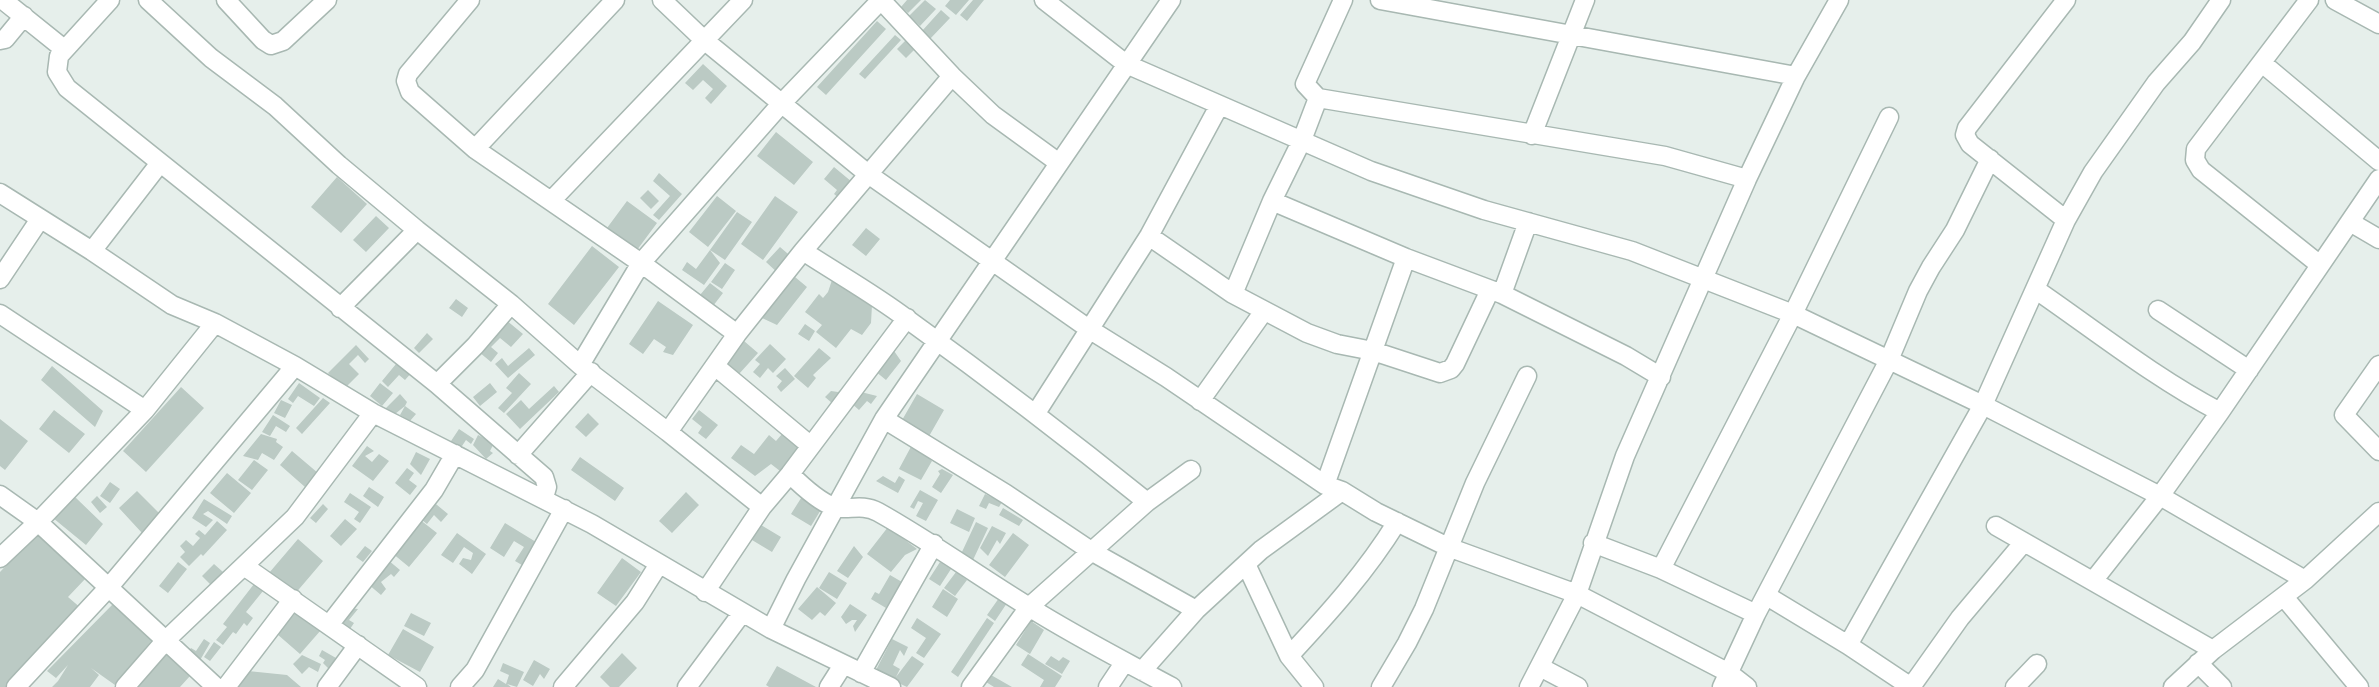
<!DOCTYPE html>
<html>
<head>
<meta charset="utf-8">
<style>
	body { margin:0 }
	canvas { display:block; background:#e6efeb }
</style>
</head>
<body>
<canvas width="2379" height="687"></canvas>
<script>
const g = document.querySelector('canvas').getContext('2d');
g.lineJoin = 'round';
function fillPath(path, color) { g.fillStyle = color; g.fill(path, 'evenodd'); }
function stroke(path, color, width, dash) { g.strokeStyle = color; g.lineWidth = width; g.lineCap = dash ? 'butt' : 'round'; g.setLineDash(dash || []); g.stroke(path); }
fillPath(new Path2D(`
	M907,0H921L908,13L901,7Z
	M925,0L936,9L920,26L909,16Z
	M950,0H969L956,15L945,6Z
	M973,0H984L967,21L960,15Z
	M941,10L950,18L930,39L922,31Z
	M877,21L886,29L826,95L817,87Z
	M895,35L901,40L865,79L859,74Z
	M906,40L915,49L906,58L897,49Z
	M703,64L727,86L711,104L705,98L713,89L703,80L693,90L685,83Z
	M776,132L813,162L794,185L757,156Z
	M834,167L852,182L839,198L834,194L837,190L824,179Z
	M659,173L682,194L659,220L653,215L670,196L653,181Z
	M337,177L367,204L341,233L311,207Z
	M648,190L659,201L651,209L640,198Z
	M717,196L736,211L708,247L689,232Z
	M775,196L798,212L763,260L741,244Z
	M627,201L657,223L637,250L607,228Z
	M737,212L752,222L725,260L710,250Z
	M376,216L389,228L366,252L353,240Z
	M866,228L880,239L866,256L852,245Z
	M592,246L619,267L574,325L548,304Z
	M780,247L794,259L780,275L766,262Z
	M710,250L720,263L704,285L682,270L687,262L696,269Z
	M725,263L735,270L722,289L711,282Z
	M795,277L807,287L777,325L762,318Z
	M833,277L872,305L871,323L862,335L851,329L836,348L816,332L822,325L805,312L819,294L823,298L828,292Z
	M710,283L723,293L713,306L700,295Z
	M456,299L468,308L462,317L449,308Z
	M658,301L693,325L673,355L663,352L666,347L654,339L643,354L629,344Z
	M506,320L523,334L511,347L500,338L491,347L498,353L491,362L479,352Z
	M805,324L815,331L809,341L798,334Z
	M427,333L433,339L419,353L414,348Z
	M744,341L758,353L739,374L725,362Z
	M770,344L786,359L773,373L768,368L760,378L753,372L760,364L755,360Z
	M356,345L369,359L365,363L358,355L349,364L359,374L344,389L328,373Z
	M529,348L535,355L508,378L495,364L502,358L508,366Z
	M819,348L831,358L813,375L816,378L808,388L794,376Z
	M892,348L901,361L886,380L875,371Z
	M396,364L413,371L405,380L399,375L388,387L382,381Z
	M52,366L103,411L95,427L41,380Z
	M785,368L795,379L781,392L777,387L782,381L776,376Z
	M519,373L531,384L504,413L498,408L512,393L506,388Z
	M299,383L320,398L314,406L298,396L293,403L288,399Z
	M380,383L393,393L382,406L370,396Z
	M490,383L497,392L480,406L473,397Z
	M554,386L559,392L520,429L506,414L521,400L529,409Z
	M181,387L204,408L146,472L123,451Z
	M845,387L833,404L825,397L831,391L838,392Z
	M861,392L877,396L871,404L867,401L859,410L851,403Z
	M400,394L407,402L405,406L395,414L385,409Z
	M917,394L944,410L928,438L901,422Z
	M323,398L330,403L302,434L296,428Z
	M281,400L292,405L285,418L274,413Z
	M405,406L416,414L410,421L400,415Z
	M54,410L85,434L69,453L39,429Z
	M699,410L718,425L706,439L698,433L702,427L692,419Z
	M588,413L599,424L586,437L575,427Z
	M273,415L290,426L286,432L276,426L270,436L262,432Z
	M0,419L28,441L5,470L0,466Z
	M459,429L474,439L471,444L466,440L462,446L469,450L463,458L447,447Z
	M261,434L277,439L276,442L283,447L274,460L262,453L258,460L243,456Z
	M782,434L799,447L780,471L771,464L755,476L731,458L741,445L754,454L769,435L776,441Z
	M478,435L494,443L490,451L493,453L486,459L473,445Z
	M913,443L932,461L921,480L899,469Z
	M367,446L374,451L365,456L372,462L379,454L389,461L373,481L352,466Z
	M292,451L318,473L305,487L280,465Z
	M416,452L430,459L421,475L410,464Z
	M580,457L624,488L615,501L571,470Z
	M254,460L268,470L252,490L238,480Z
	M407,468L414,473L409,480L417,486L410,495L395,483Z
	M942,469L953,475L941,493L932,487L940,474L938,471Z
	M227,473L251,493L234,513L210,493Z
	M883,476L895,483L899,476L905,480L898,493L876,481Z
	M110,482L120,489L110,503L100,496Z
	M369,487L384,497L378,507L363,496Z
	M920,490L938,500L926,521L916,516L923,503L918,501L914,509L910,507Z
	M137,491L161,515L142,533L119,508Z
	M686,492L699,505L672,533L659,521Z
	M350,493L371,507L360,523L354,519L359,512L344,502Z
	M985,494L1002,502L999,507L989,503L986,509L979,506Z
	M803,495L822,508L811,526L791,514Z
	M97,496L107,507L100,513L91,502Z
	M75,497L103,524L86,545L53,518Z
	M204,499L232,516L227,524L208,511L203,514L213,520L206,527L192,518Z
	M431,500L448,514L441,522L434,515L427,524L418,517Z
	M323,504L328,509L316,523L310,518Z
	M1003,508L1023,520L1019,526L999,515Z
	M957,509L975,518L969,532L950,523Z
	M345,519L357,529L341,546L330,536Z
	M419,519L437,533L409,567L392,553Z
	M217,521L227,530L203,556L201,554L189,566L180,557L185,552L180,546L186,540L193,546L200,538L195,534L199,530L205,535Z
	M976,522L988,528L973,560L961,554Z
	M505,523L536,542L522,565L515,561L524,547L514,541L504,557L490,548Z
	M761,525L781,537L772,552L752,540Z
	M992,526L1006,533L1000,544L997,540L988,556L980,548Z
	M888,527L917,549L905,555L891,572L867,554Z
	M39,531L86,578L68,597L82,609L12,687H0V572Z
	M457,533L486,554L472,574L459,564L463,558L471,560L473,553L464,547L453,563L441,555Z
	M1013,533L1029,545L1005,577L989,565Z
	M298,539L323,561L294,595L269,573Z
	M365,546L372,551L363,562L356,557Z
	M854,546L863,557L848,578L837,571Z
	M622,558L641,572L616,606L597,593Z
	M388,560L400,570L394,577L391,574L381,582L386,589L381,595L368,584Z
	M178,562L187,569L168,593L159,586Z
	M940,562L951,569L940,586L929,579Z
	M214,564L223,572L211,585L202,576Z
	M829,572L847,583L837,599L819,588Z
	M956,572L967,580L955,596L944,588Z
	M890,575L902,582L886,608L871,599L875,592L879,594Z
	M254,584L263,591L246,612L253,618L247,626L244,623L236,634L233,632L223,645L216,640L227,627L223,624Z
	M817,587L836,603L825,616L820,612L812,620L798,609Z
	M943,589L958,599L947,617L932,607Z
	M999,598L1007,603L995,621L987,615Z
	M113,604L152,640L115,685L91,668L99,675L90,687H52L58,681L68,665L56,678L47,671Z
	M850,604L867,615L855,632L853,626L857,620H852L846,624L841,617Z
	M349,608L358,609L349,620L354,623L350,629L340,623Z
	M298,610L321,630L300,654L277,634Z
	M411,613L431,623L424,636L404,626Z
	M917,618L941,634L924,658L916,653L926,638L911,628Z
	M987,618L994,623L958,677L951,672Z
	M1031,621L1044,630L1030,654L1016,645Z
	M403,629L434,647L420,672L388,655Z
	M204,639L210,643L199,662L186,655L191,648L196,651Z
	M892,639L908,647L904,656L900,650L893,665L900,669L896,677L912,656L924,664L907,687L875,672Z
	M214,642L221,647L210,661L204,657Z
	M322,650L336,658L329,669L323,663L325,660L319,656Z
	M164,652L169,656L172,654L182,660L177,664L190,676L180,687H135Z
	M622,653L637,668L619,687H610L600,677Z
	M1028,654L1062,676L1055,687H1040L1044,680L1021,665Z
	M302,655L321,664L318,672L309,667L302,674L293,664Z
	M1051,656L1059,661L1063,657L1070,661L1062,674L1045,664Z
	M534,660L550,669L544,679L540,674L533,686L523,680Z
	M503,663L524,672L517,687L507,684L511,687H493L498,679L506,684L509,675L500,671Z
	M777,666L816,687H769L766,685Z
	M248,671L287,675L301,687H234Z
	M991,675L1012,687H994L986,682Z`), '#bbcac4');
const minor = new Path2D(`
	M3,0L64,49
	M110,0L59,56L57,72L67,88L437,384L544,477L547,487L544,498
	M148,0L211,58L275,106L339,165L417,230L511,304L580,365L668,432L762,507
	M226,0L263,40L271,45L283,41L327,0
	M470,0L408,74L406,81L410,92L475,149L641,263L737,334
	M662,0L704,40L868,174L1089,329L1166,377L1325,485L1342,491L1376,512L1448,547L1577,594L1729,673L1747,687
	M881,0L952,76L993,115L1059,163
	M1044,0L1126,64L1371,171L1484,210L1632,251L1793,314L1983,405L2160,496L2305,580
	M1380,0L1796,76
	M2309,0L2196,149L2195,160L2201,170L2320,265
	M2335,0L2379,24
	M0,40L5,39L24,16
	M2262,63L2379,161
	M1318,98L1665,156L1747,179
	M1532,135L1585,0
	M475,149L615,0
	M0,193L92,251L172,305L215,323L295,366L373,413L592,524L771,629L891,687
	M551,201L743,0
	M1272,201L1406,258L1502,294L1626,356L1661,377
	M2066,220L1970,144L1965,135L1967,128L2066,0
	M2350,222L2379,239
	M1149,236L1233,294L1307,333L1337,344L1373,351L1440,373L1451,369L1455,364L1490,290
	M92,251L160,163
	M803,251C838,274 874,294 907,319C989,378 1069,439 1147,502
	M0,279L40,219
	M2035,289C2096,331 2155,378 2220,412
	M1233,294L1272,201L1302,140L1318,98L1305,84L1343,0
	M1502,294L1528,222
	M340,308L417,230
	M2158,310L2249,370
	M0,314L145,410
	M580,365L641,263L781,104L881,0
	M2379,365L2344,415L2379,451
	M715,366L811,446
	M437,384L475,346L511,304
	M1200,401L1264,311
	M1036,413L1149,236L1219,106
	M884,419L1006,494L1091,551L1196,610
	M668,432L737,334L803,251L952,76
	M518,455L591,372
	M790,474C802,486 818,501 834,507C848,511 861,503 878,512C930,541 978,576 1029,607C1075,636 1124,661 1172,687
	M1325,485L1406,258
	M0,495L38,522L216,687
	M1996,526L2213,650
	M1593,543L1661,569L1756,614
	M0,558L38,522L145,410L215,323
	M1246,564L1289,656L1314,687
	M244,566L417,687
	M1661,569L1793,314L1889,117
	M2093,581L2160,496L2220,412L2379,179
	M705,592L762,507L790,474L907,318
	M1767,596L1848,645L1911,687
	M2284,597L2359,687
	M329,625L434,490L455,454
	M771,629L796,579L884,419L1171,0
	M1848,645L1983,405L2066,220L2093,172L2156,83L2192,42L2221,0
	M1289,656C1329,613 1366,572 1397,522
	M2198,663L2222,687
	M1540,667L1578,687
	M1142,671L1196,610L1261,550L1342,491
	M861,673L934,544
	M16,687L109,587L295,366
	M125,687L166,640L295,517L373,413
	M226,687L293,599
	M327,687L358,645
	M460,687L475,670L564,509
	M563,687L635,602L659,564
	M687,687L742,613
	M829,687L843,665
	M971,687L1029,607L1147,502L1191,470
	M1108,687L1124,663
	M1381,687L1407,643L1424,609L1475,483L1527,376
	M1529,687L1577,594L1625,456L1747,179L1796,76L1839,0
	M1722,687L1756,614L1889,360L1918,291L1931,267L1955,230L1990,159
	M1911,687L1960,618L2024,542
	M2015,687L2037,664
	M2173,687L2213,650L2305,580L2379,512`);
stroke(minor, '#a8b8b2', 21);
stroke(minor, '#fff', 18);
</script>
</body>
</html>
